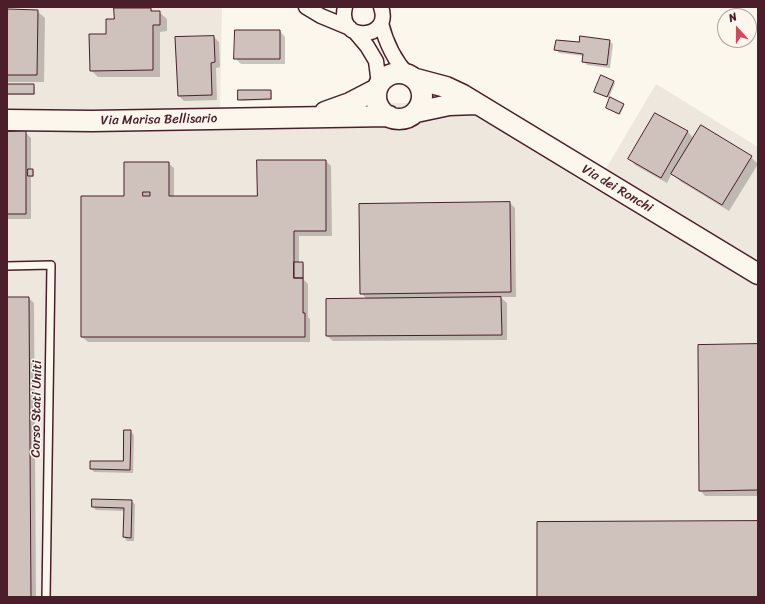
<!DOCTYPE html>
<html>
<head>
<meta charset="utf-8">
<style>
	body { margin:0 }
	#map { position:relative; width:765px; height:604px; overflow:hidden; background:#fbf7ec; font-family:Sriracha,sans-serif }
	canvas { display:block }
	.frame { position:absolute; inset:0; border:8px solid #4a1f2b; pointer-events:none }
	.north { position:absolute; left:717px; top:8px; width:40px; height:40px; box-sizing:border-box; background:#fbf7ec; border:1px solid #b4a19f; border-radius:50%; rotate:339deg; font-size:11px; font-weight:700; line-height:16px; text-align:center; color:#4a1f2b }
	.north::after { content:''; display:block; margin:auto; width:14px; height:18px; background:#d1495b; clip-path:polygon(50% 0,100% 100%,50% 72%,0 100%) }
</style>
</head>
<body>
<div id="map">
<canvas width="765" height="604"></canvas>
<div class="frame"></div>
<div class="north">N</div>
</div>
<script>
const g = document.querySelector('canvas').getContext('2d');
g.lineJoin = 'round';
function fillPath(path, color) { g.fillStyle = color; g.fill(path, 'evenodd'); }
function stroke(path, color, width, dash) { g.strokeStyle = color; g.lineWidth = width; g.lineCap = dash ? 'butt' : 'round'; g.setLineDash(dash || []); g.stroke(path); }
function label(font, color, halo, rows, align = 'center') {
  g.font = font + ' Sriracha,sans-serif'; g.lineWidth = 3; g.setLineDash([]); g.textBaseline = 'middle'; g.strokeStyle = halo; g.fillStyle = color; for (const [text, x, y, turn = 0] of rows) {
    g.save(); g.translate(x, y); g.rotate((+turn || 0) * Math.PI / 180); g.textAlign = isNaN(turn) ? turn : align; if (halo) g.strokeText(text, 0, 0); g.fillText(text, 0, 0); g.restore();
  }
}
fillPath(new Path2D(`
	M7,7H222L220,111L350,109L383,103H425L434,97L449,98L463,104L594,189L656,84L758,147V597H7Z`), '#eee7de');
fillPath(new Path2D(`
	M151,9L154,12H159L167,19V31L160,32V77H98L91,70L115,20Z
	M37,11L45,18L44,82H7V22Z
	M280,31L285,37V64H241L235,58Z
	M214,37L219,42L220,67L216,68L217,100L184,101L179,96Z
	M609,41L613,44L610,68L587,65L583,61L584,56L559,53L556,49L580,44Z
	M613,82L615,83L609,98L596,93Z
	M7,85H34L35,87V95H7Z
	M270,91L272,92V100L241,101L239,99Z
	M623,105L624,106L620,115L608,109Z
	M656,114L688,132L694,139L751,157L758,164L729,211L680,181L672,173L667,183L635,165L630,159Z
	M25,132L31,138V170L34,171V177H31V219H7V133Z
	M326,161L331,166L332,236H299V263H303L304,265V280L308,284V317L310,319V342H88L82,337L125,197L168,163L174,168V197H258Z
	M510,203L515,208L516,297H500L507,303V340L333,341L327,336V300L367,299L361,293Z
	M7,298H29L34,303L36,597H7Z
	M758,345V496H705L700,490Z
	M130,431L134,435L133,473L94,472L91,468L124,462Z
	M131,501L135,504L134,541H127L124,537V511L96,510L93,507Z`), '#0003');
const building = new Path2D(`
	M114,8H151V11H160V25H153V70L90,71L89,34H106V19H114Z
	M8,9L38,10L37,75H7Z
	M235,30H280V59H234Z
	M214,36L215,62L211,63L212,95L178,96L175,37Z
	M580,36L610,40L607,65L582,62L583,54L554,50L556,40L579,42Z
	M601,75L614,81L607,97L594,92Z
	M7,84H34V94H7Z
	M238,90H271V99L238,100Z
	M610,97L624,104L619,114L606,108Z
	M655,113L688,131L661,178L628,159Z
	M701,125L752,156L722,205L671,174Z
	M26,131V214H7V132Z
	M257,160H326V231H294V278H303V313H305V337H81V196H124V162H169V196H257ZM143,192H150V196H143Z
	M28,169H33V176H28Z
	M510,202L511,292L360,294L359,204Z
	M294,262H303V278H294Z
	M7,297H29L31,597H7Z
	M501,297L502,335L326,336V299Z
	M758,344V490L699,491L698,345Z
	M124,430H131L130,470L90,469V461H123Z
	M92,499L132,500L131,538L123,537L124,508L92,507Z
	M758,521V597H537V522Z`);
fillPath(building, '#cfc2bc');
stroke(building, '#4a1f2b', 1);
const lane = new Path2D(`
	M7,266L51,265L46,597`);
const street = new Path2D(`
	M306,7L321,16L350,28
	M345,7C336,44 393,40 381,7
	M381,23C386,43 394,60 408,75
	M356,33L367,46L376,61L379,84`);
const secondary = new Path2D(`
	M376 96a23 23 0 1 1 46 0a23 23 0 1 1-46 0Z
	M416,79L446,87L463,95L758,274
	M325,112L350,103L377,89
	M416,112L449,105L476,104
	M7,120L92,121L389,116`);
stroke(lane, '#4a1f2b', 10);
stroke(street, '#4a1f2b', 17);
stroke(secondary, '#4a1f2b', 23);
stroke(lane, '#fbf7ec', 7);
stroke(street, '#fbf7ec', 14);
stroke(secondary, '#fbf7ec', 20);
label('13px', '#4a1f2b', '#fbf7ec', [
	["Via Marisa Bellisario",159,120,-1],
	["Via dei Ronchi",617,189,31],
	["Corso Stati Uniti",37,409,-89]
]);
</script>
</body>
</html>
